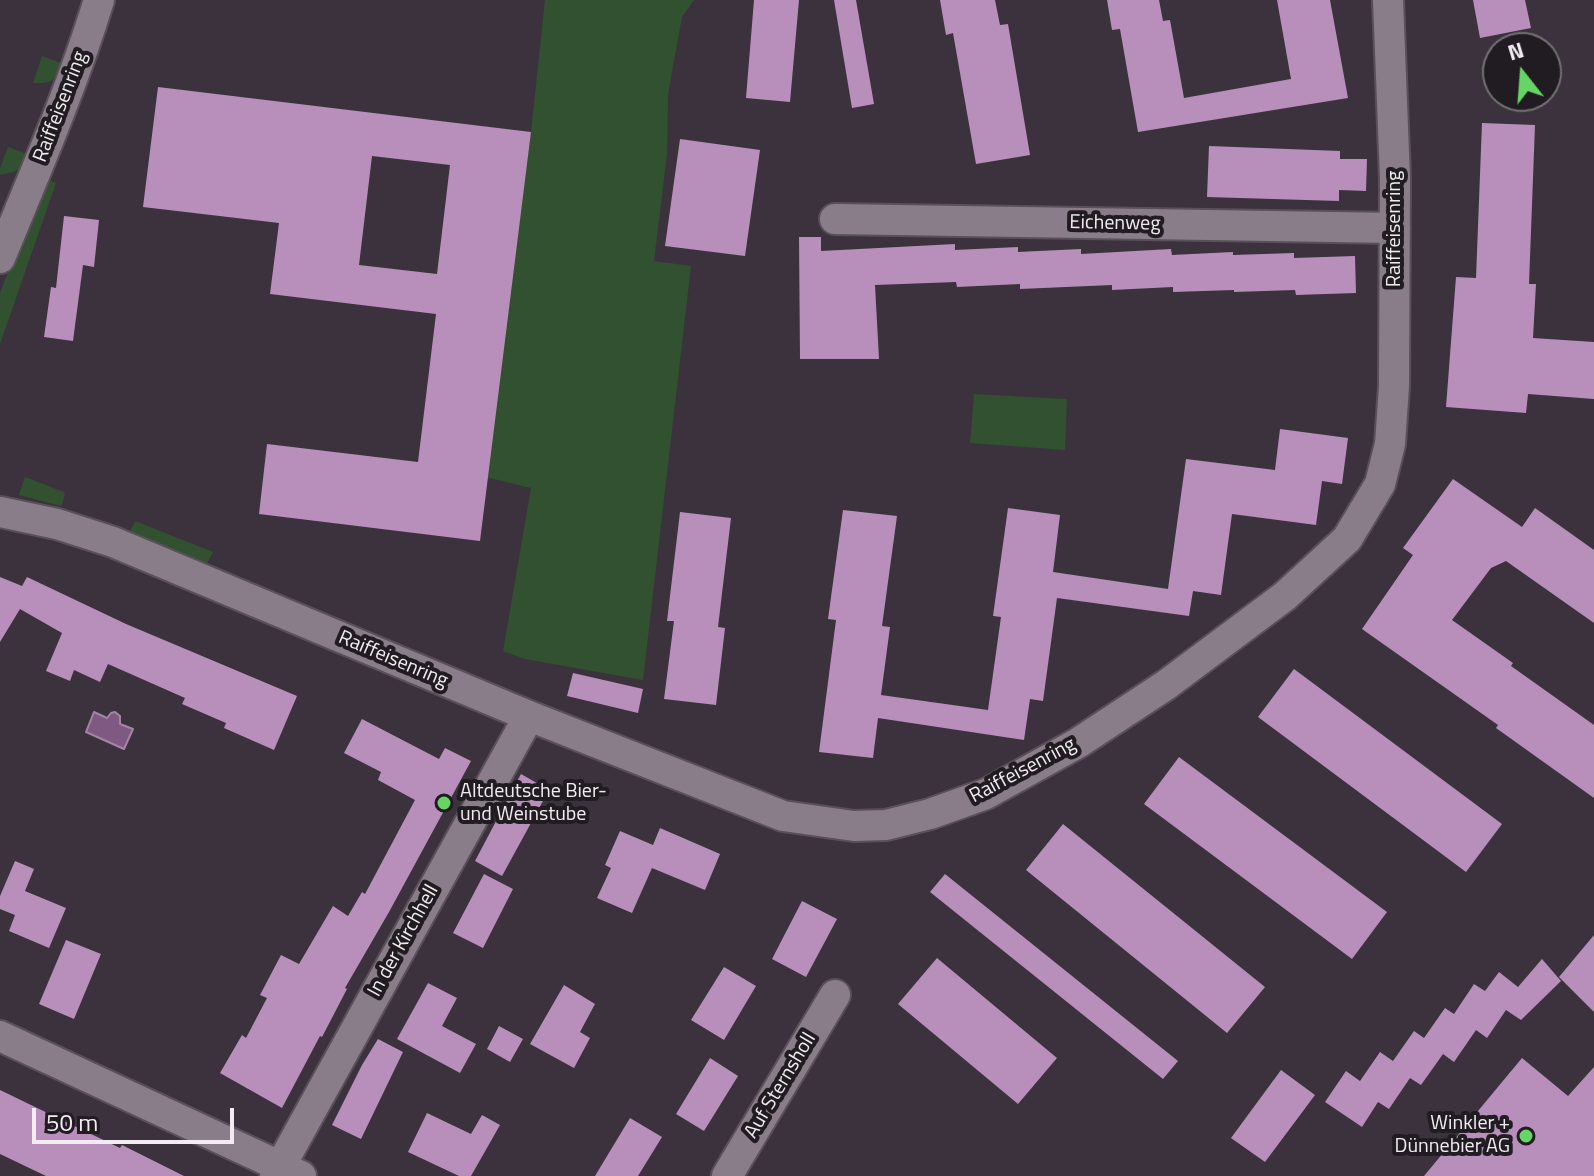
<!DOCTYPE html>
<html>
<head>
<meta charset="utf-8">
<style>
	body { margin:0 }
	#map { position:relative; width:1594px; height:1176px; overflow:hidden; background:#3c323d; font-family:"Titillium Web",sans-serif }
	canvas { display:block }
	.north { position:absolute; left:1482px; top:32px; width:80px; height:80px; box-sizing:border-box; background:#201c21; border:2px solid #746f75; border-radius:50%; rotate:343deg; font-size:22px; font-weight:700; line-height:32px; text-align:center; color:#f2ebf2 }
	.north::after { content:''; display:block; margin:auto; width:28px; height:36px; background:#67d466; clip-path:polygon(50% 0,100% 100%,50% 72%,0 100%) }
	.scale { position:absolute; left:32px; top:1108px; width:202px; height:36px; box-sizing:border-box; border:4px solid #f2ebf2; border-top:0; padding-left:10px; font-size:24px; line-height:28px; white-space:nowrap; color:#f2ebf2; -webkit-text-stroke:6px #201c21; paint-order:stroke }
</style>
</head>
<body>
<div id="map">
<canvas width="1594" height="1176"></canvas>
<div class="north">N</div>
<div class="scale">50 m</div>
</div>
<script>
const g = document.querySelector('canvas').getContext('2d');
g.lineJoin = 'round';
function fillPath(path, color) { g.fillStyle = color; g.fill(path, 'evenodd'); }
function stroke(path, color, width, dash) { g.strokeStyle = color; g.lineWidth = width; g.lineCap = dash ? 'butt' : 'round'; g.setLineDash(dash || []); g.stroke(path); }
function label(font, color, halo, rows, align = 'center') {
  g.font = font + ' "Titillium Web",sans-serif'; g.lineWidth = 8; g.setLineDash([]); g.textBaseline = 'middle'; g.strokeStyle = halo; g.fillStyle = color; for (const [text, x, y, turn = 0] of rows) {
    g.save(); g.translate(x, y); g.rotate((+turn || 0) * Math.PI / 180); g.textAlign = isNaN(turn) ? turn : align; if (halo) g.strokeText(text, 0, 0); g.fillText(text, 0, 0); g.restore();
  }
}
fillPath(new Path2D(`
	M545,0H694L682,17L668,94L667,154L654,261L691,266L643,680L525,659L503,651L531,488L486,477L531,132Z
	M42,56L61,63C55,80 53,84 33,83Z
	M8,147L27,154L21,168L13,172L0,175V168Z
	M44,179L56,183L0,344V293Z
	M974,394L1067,399L1065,450L970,443Z
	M25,477L64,492L65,495L61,506L19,495Z
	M135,521L213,552L205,567L128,536Z`), '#325130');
const water = new Path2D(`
	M94,712L107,718L111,713L115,712L120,716V724L133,729L124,749L86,732Z`);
fillPath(water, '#7f5982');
stroke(water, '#a285a4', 2);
fillPath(new Path2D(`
	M754,0H799L790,102L746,98Z
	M834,0H856L874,104L852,108Z
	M940,0H995L1000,25L1008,24L1030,155L976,164L953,33L946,35Z
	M1107,0H1159L1163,21L1170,20L1184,98L1291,79L1277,0H1330L1348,98L1138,132L1120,29L1112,30Z
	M1473,0H1525L1531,28L1480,38Z
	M158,87L531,132L480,541L259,514L267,444L418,462L436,314L270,294L279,223L143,207ZM372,156L450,165L437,274L359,265Z
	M1482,123L1535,125L1529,284H1536L1533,338L1594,342V399L1528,394L1526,413L1446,407L1456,277L1476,278Z
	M680,139L760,150L745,256L665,246Z
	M1209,146L1340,151V159H1367L1366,191L1339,190V201L1207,197Z
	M64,216L99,220L94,267L83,265L73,341L44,337L51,287L56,288Z
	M799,237H821V251L955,244V250L1018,247V252L1081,249V254L1171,249L1172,255L1233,252V255L1294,253V258L1355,256L1356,293L1296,295L1295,290L1234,292V290L1173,292V287L1112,290V285L1020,289V284L957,287L956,282L875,285L879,359H800Z
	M1280,429L1348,438L1342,484L1322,481L1316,525L1232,514L1221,595L1193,591L1189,616L1057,598L1043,701L1030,699L1024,740L878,718L873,758L819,752L836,620L828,619L843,510L897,516L882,626L890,627L881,695L988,710L1001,617L993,616L1008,508L1060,515L1053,572L1168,589L1186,459L1275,470Z
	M1453,479L1522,527L1535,508L1594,550V623L1506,561L1491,568L1452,620L1513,663L1511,666L1594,725V798L1496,728L1498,725L1362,629L1413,555L1403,548Z
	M680,512L731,518L718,627L725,628L716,705L664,699L674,621H667Z
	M0,577L22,586L27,577L126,624L297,696L274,750L224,728L226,723L182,704L185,698L108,664L100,682L74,670L70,681L46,671L62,633L20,609L0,642Z
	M1294,669L1502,824L1466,872L1258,717Z
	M573,673L643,689L638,713L567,696Z
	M362,719L439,759L445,748L471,761L389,912L345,988L347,989L322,1037L320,1036L282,1108L220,1073L242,1035L246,1038L267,998L260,995L281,955L299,964L333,906L348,916L362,892L365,894L415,800L378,780L381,772L344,753Z
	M1179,757L1387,912L1352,959L1144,804Z
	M521,774L549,790L502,876L475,861Z
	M1063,824L1265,987L1227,1033L1026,870Z
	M660,828L720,854L705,890L652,868L632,913L597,898L611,868L605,865L620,831L653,845Z
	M15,861L34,869L25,891L66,908L49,948L9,931L15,915L0,909V896Z
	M484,874L513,889L483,948L453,933Z
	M945,874L1178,1061L1163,1079L930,892Z
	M802,901L837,919L806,977L772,959Z
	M1594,935V1012L1559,977Z
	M66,940L101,954L74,1019L39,1004Z
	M937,958L1057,1058L1018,1104L898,1004Z
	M1542,959L1561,981L1521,1020L1506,1010L1487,1038L1476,1030L1454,1062L1443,1054L1421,1085L1410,1078L1389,1109L1378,1102L1362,1127L1325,1102L1346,1071L1360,1081L1380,1052L1393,1061L1414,1031L1424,1038L1445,1008L1454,1014L1474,984L1485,991L1499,972L1518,987Z
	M724,967L756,986L724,1040L691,1020Z
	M428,983L457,998L442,1026L476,1044L460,1073L397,1039Z
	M564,985L595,1004L580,1032L590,1038L574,1068L530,1044Z
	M499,1026L523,1039L510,1062L487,1049Z
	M378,1039L403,1052L361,1139L332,1125L362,1065Z
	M710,1058L738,1076L704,1131L676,1114Z
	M1522,1058L1568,1096L1594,1067V1176H1424Z
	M1281,1070L1315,1095L1265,1162L1231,1138Z
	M0,1090L120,1148L122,1145L184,1176H46L0,1154Z
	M427,1113L471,1134L482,1115L500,1125L471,1176H459L408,1152Z
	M630,1118L662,1137L638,1176H595Z`), '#b88fbb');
const minor = new Path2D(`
	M835,219L1395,228
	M0,258C35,173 72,88 99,0
	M0,512L57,524L113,542L529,716L783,816L854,826L886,825L930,814L986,794L1078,743L1166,685L1285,596L1347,539L1380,484L1390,444L1394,386L1395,178L1388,0
	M0,1036L301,1176
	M275,1176L529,716
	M727,1176L835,995`);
stroke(minor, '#59505a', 34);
stroke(minor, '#897d89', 30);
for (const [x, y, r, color] of [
	[444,803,8,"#67d466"],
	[1526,1136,8,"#67d466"]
]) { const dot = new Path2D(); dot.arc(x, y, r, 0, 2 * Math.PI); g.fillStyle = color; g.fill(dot); stroke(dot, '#201c21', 3); }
label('20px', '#f2ebf2', '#201c21', [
	["Raiffeisenring",61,107,-69],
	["Eichenweg",1115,224,1],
	["Raiffeisenring",1395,229,-90],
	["Raiffeisenring",393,660,23],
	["Raiffeisenring",1023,771,-28],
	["In der Kirchhell",404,941,-61],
	["Auf Sternsholl",781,1086,-59]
]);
label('20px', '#f2ebf2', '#201c21', [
	["Altdeutsche Bier-",460,792],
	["und Weinstube",460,815],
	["Winkler +",1510,1124,"right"],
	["Dünnebier AG",1510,1147,"right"]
], 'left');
</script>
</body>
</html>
